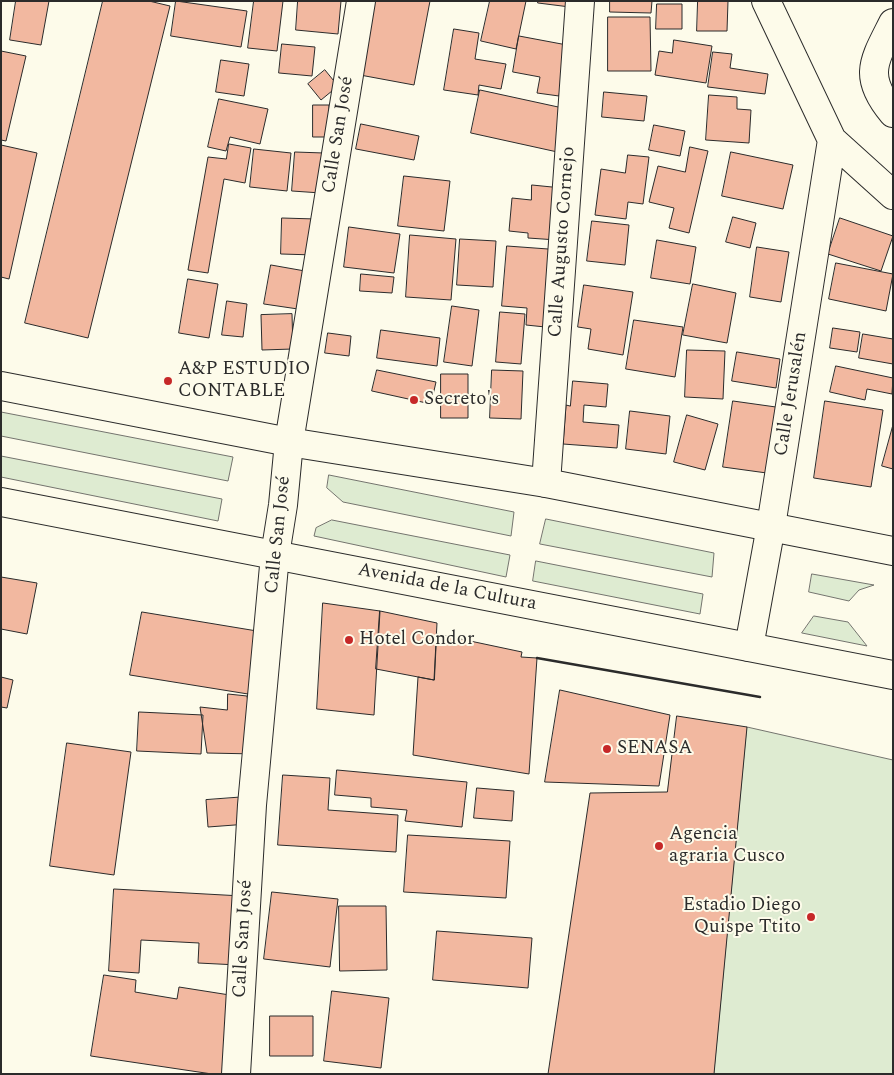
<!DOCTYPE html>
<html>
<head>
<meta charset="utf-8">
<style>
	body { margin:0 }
	#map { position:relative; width:894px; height:1075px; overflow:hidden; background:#fdfbea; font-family:Spectral,serif }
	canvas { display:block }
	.frame { position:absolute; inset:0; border:2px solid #2b2b2b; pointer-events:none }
</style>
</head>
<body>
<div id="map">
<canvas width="894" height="1075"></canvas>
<div class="frame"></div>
</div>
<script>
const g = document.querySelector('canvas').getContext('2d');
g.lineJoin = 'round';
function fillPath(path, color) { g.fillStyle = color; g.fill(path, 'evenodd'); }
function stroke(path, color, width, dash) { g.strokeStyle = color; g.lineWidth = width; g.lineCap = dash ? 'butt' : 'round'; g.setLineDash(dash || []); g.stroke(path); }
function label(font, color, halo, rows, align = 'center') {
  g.font = font + ' Spectral,serif'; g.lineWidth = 4; g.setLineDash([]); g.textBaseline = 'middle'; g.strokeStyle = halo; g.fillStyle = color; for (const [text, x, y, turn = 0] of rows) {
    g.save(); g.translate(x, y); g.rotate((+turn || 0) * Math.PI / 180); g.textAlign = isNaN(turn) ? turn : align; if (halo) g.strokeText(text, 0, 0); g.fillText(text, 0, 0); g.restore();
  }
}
const green = new Path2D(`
	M1,412L233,457L228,481L1,436Z
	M1,456L222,499L218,521L1,477Z
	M329,475L514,512L511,536L343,502L327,488Z
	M546,519L714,553L712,577L540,544Z
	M332,520L510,555L506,577L314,536L316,528Z
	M536,561L703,594L700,614L533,581Z
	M812,574L874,585L859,590L849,601L809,592Z
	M814,616L848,622L867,646L802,633Z
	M747,727L893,760V1074H714Z`);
fillPath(green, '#deebd1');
stroke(green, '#74746e', 1);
const building = new Path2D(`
	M16,1H49L41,45L10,40Z
	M103,1H149L170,6L88,338L25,323Z
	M176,1L247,11L241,47L171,36Z
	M254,1H283L277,51L248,48Z
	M298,1H341L338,34L296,30Z
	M373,1H430L414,85L360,75Z
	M490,1H526L516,49L481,41Z
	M538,1H571L570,7L538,3Z
	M610,1H652L651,13L610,12Z
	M698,1H728L727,31H697Z
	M657,4H682V29H656Z
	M608,17H650L651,71H608Z
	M454,29L479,33L475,59L506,64L501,89L479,85L478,95L444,90Z
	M519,36L567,45L559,96L537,93L540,77L513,72Z
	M674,40L712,46L706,83L655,75L659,51L672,53Z
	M282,44L315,47L312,76L279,73Z
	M1,51L26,56L6,141L1,140Z
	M713,52L732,54L730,68L768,74L765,94L708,87Z
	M221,60L249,64L244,96L216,92Z
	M325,70L338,86L321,100L308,84Z
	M480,90L572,110L562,153L471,133Z
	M604,92L647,96L644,121L602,117Z
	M709,95L737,97V109L751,110L749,143L706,140Z
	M219,99L268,109L260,144L230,137L226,151L208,147Z
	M313,105H329L330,137H313Z
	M361,124L419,136L414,160L356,149Z
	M654,125L685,131L680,156L649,150Z
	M229,144L251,148L245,183L224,179L208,273L188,270L208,157L226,159Z
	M1,145L37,153L9,279L1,277Z
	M690,147L708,151L689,233L669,228L674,208L649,202L658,166L685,172Z
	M254,149L291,153L287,191L250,187Z
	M295,152L324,153L321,193L292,191Z
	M731,152L793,165L783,209L722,196Z
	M628,155L649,157L643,204L628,202L626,219L595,215L601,169L625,173Z
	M404,176L450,181L444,231L398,226Z
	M532,185L562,188L557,240L528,238V233L509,231L512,198L531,200Z
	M733,217L756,223L750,248L726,242Z
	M282,218L316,219L315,255L281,254Z
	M840,218L893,236L881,271L828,254Z
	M592,221L629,225L625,265L587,261Z
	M349,227L400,234L394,273L344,267Z
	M410,235L456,239L451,300L406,297Z
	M460,239L496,241L493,287L457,285Z
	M657,240L696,247L690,284L651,278Z
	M507,246L562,250L555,328L526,325L527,308L502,306Z
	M757,247L789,252L781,302L750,297Z
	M836,263L893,274L886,311L829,299Z
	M271,265L305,271L298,309L264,304Z
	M361,274L394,277L392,293L360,291Z
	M188,279L218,284L209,338L179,333Z
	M693,284L736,293L727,343L683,335Z
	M584,285L633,292L623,355L588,349L591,329L578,327Z
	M227,301L247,304L243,337L222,335Z
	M452,306L479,310L472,366L444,362Z
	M500,312L525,314L521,364L496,362Z
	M292,314L293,349L262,350L261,315Z
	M634,320L683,327L675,377L626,369Z
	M833,328L860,332L857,352L830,348Z
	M381,330L440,338L437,366L377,358Z
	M328,333L351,336L349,356L325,353Z
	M863,334L893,339V364L859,358Z
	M687,350L725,351L723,399L685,397Z
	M737,352L780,359L776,388L732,381Z
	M836,366L893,378L892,394L867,389L865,400L830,392Z
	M377,370L436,382L431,404L372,391Z
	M492,370L523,371L521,419L490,418Z
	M441,374H468V418H441Z
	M573,381L608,384L606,407L584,405L583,422L619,425L617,448L563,444L566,405L570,406Z
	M733,401L783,408L774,474L723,467Z
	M825,401L883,410L871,487L814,478Z
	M630,411L670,416L666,454L626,449Z
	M687,415L718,424L705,470L674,462Z
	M893,425V469L882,466Z
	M1,577L37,583L27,634L1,629Z
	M323,603L380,611L374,715L317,709Z
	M380,611L437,623L434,680L376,669Z
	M142,612L263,632L248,694L130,675Z
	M437,634L522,652L521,657L537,658L529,774L413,755L418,677L434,680Z
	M1,677L13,680L7,708L1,707Z
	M560,690L670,715L659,786L545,782Z
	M228,694L247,696L256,754L207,753L200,707L227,710Z
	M139,712L203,715L201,754L137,751Z
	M677,716L747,727L714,1074H548L590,793L667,792Z
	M67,743L131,752L114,875L50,866Z
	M337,770L467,782L462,827L405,821L407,810L371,807V798L335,795Z
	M283,775L330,778L328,810L398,815L396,852L278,845Z
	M477,788L514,791L512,821L474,818Z
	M246,797L248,824L208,827L206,800Z
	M408,835L510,841L506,898L404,892Z
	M114,889L242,896L238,965L198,963L199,943L141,940L139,973L109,971Z
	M272,892L338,899L330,967L264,959Z
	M339,906H386L387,970L340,971Z
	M437,931L532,938L528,988L433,980Z
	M104,975L136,980L135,992L177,999L179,987L236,996L225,1074H212L91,1056Z
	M332,991L389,998L381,1068L324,1061Z
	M270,1016H313V1056H270Z`);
fillPath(building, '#f2b8a0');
stroke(building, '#2b2b2b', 1);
const street = new Path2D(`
	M766,1L832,140L893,195
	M893,23C874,61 862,76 893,113
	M546,483L580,1
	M749,647L771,526L832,140
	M236,1074L252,805L275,555L283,505L289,442L361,1`);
const highway = new Path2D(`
	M1,386L289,442L546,483L893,551
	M1,502L893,675`);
stroke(street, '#2b2b2b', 30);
stroke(highway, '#2b2b2b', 30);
stroke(street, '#fdfbea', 28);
stroke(highway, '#fdfbea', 28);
stroke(new Path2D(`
	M537,658L760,697`), '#2b2b2b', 2.5);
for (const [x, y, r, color] of [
	[168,381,5,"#c62828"],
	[414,400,5,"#c62828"],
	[349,640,5,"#c62828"],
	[607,749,5,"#c62828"],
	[659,846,5,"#c62828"],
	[811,917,5,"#c62828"]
]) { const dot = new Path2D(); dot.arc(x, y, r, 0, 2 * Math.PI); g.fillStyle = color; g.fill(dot); stroke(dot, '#fdfbea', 2); }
label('19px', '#2b2b2b', '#fdfbea', [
	["Calle San José",339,135,-81],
	["Calle Augusto Cornejo",563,242,-86],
	["Calle Jerusalén",792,394,-81],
	["Calle San José",279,535,-84],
	["Avenida de la Cultura",447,588,11],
	["Calle San José",244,939,-87]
]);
label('19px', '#2b2b2b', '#fdfbea', [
	["A&P ESTUDIO",178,370],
	["CONTABLE",178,392],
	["Secreto's",424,400],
	["Hotel Condor",359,640],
	["SENASA",617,749],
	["Agencia",669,835],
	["agraria Cusco",669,857],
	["Estadio Diego",801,906,"right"],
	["Quispe Ttito",801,928,"right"]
], 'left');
</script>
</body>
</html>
